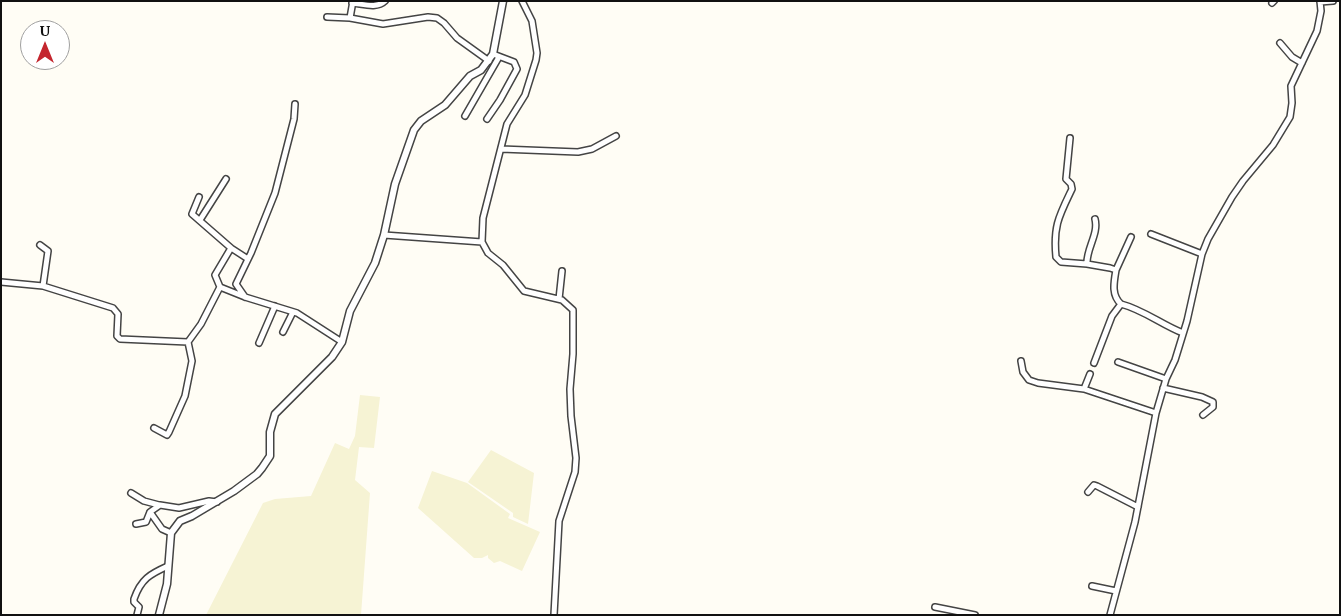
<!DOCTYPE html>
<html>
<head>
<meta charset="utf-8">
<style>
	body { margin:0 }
	#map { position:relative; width:1341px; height:616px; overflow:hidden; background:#fffdf5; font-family:Merriweather,serif }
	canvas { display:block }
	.frame { position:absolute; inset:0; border:2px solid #111; pointer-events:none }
	.north { position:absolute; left:20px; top:20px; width:50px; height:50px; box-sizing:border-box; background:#fff; border:1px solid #a0a0a0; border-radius:50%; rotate:0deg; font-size:14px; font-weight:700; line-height:20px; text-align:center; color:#111 }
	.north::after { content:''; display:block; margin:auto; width:18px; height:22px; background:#c4262e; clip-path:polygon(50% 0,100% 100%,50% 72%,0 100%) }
</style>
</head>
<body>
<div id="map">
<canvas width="1341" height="616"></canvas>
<div class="frame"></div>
<div class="north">U</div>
</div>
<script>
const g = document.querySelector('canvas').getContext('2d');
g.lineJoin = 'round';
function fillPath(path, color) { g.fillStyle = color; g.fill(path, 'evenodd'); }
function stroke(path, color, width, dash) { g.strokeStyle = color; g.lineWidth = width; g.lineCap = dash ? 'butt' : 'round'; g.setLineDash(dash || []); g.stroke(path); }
fillPath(new Path2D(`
	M360,395L380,397L374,448L359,447L355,480L370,493L361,615H206L263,503L275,499L311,496L335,443L349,449L355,436Z
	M491,450L534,473L528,524L513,517V513L468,482Z
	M432,471L467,483L510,514L508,518L540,532L522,571L500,561L494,563L488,558V555L482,558H474L418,508Z`), '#f6f3d4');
const minor = new Path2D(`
	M353,1L350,18L383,24L428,17L437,18L444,23L457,38L489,61
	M522,1L532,21L537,53L536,60L525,95L507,124L483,218L482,242L488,253L503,265L524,291L562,300L573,310V354L570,389L571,416L576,458L575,472L559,521L554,615
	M1320,2L1333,1
	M352,3C363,4 377,9 385,1
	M1272,3L1274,1
	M327,17L350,18
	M1280,43L1292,57L1302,63
	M465,116L499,57
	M487,119L500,100L517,69L514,62L493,54
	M1070,138L1066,179L1071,184L1072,189C1059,216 1053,226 1056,257L1061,262L1087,264
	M501,149L578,152L592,149L616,136
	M199,197L192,214L231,248
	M1095,219C1099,234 1086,249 1087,264L1110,268L1116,270C1114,282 1111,295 1121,304
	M200,220L226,179
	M1151,234L1202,254
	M384,235L482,242
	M40,245L48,251L43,286
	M1116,270L1131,237
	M1,282L43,286L113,308L118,314L117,336L120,339L188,342L201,324L220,287L245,297L297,313L342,342
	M220,287L215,275L231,248L248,259
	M245,297L236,284L251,253L275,193L294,119L295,104
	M559,299L562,271
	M283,332L293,312
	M259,343L275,306
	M1021,361L1023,372L1029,380L1038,383L1084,389L1156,413
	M1118,362L1166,379
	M1094,363L1112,316L1121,304C1144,310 1162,325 1183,333
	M1163,388L1202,397L1213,402V407L1203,415
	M1084,389L1090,374
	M154,428L167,435L169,432L185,396L192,361L188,342
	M1088,492L1094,485L1097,486L1138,507
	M131,493L144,501L159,505
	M150,512L162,529L171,533
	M136,524L146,522L150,512L160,505L179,508L209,501L217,502
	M1092,586L1116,591
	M935,607L975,615
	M137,615L139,607L134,602V599C141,579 150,574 168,566
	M1110,615L1135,522L1156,413L1166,379L1175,360L1187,321L1202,254L1208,239L1232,197L1243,181L1273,145L1290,117L1292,103L1291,86L1317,31L1321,11L1320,1`);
const tertiary = new Path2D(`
	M159,615L167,584L171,533L180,521L192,516L234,491L257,474L262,468L270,456V432L275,414L332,357L342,342L350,311L375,263L384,235L395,184L414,130L421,121L445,105L470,76L481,70L493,54L503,1`);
stroke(minor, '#444', 8);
stroke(tertiary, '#444', 9);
stroke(minor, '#fff', 5);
stroke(tertiary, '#fff', 6);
</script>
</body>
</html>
